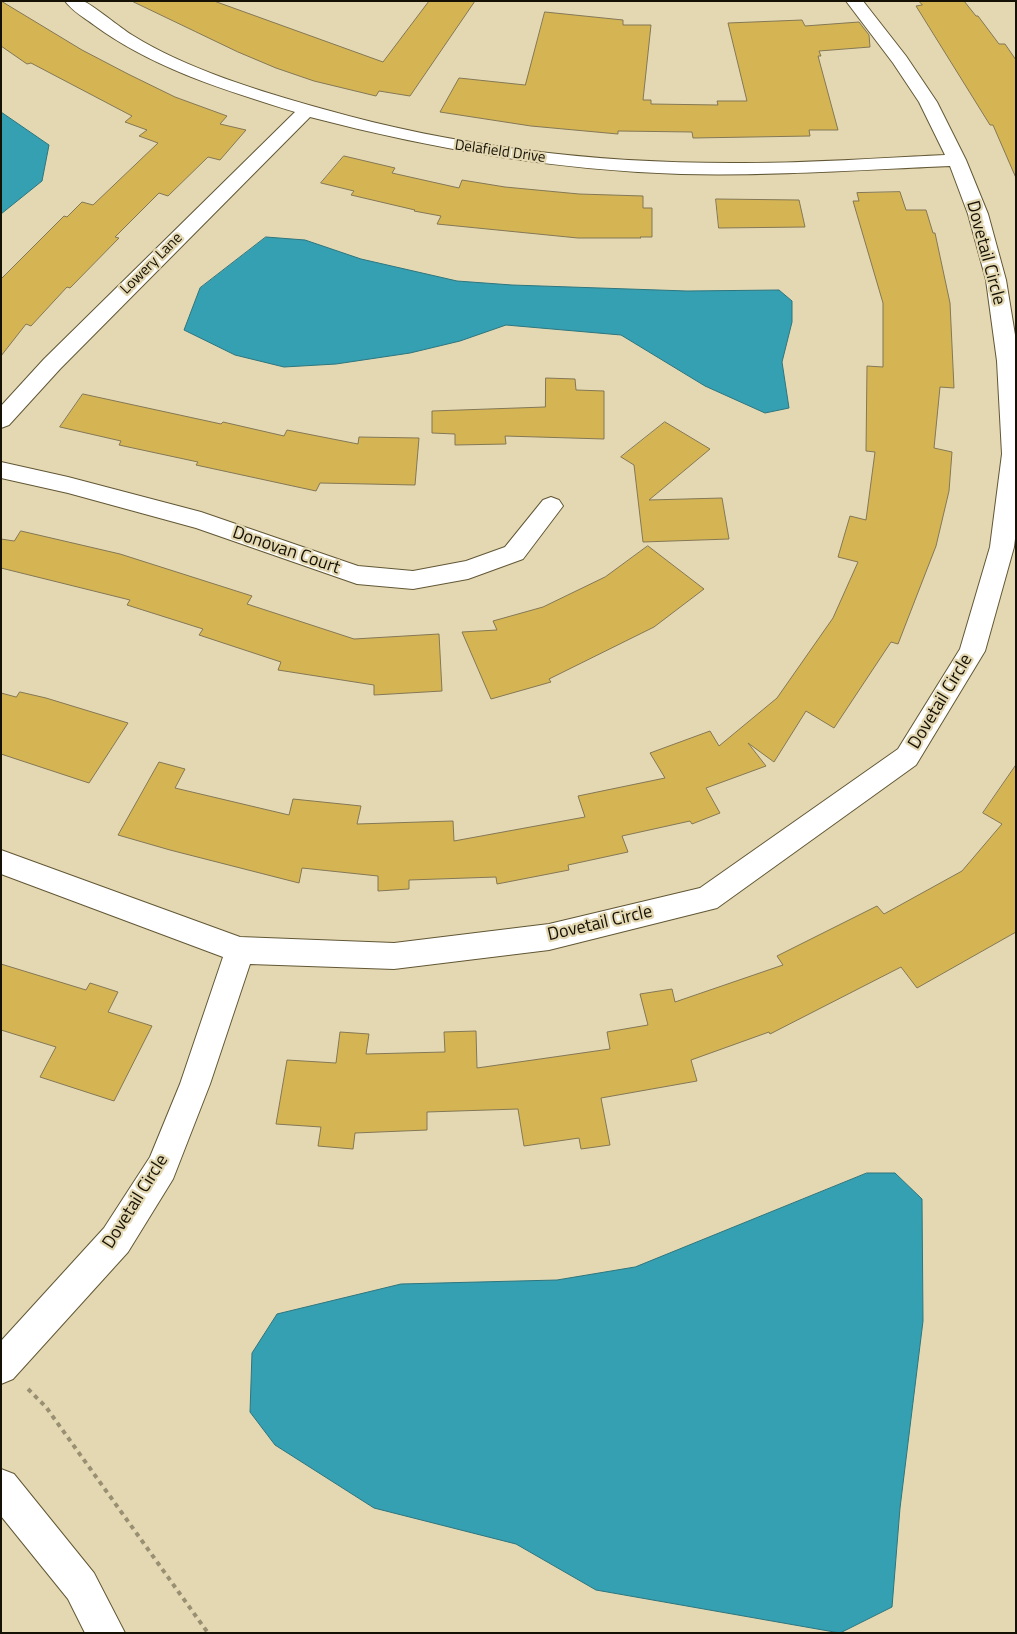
<!DOCTYPE html>
<html>
<head>
<meta charset="utf-8">
<style>
	body { margin:0 }
	#map { position:relative; width:1017px; height:1634px; overflow:hidden; background:#e4d8b2; font-family:"Titillium Web",sans-serif }
	canvas { display:block }
	.frame { position:absolute; inset:0; border:2px solid #151104; pointer-events:none }
</style>
</head>
<body>
<div id="map">
<canvas width="1017" height="1634"></canvas>
<div class="frame"></div>
</div>
<script>
const g = document.querySelector('canvas').getContext('2d');
g.lineJoin = 'round';
function fillPath(path, color) { g.fillStyle = color; g.fill(path, 'evenodd'); }
function stroke(path, color, width, dash) { g.strokeStyle = color; g.lineWidth = width; g.lineCap = dash ? 'butt' : 'round'; g.setLineDash(dash || []); g.stroke(path); }
function label(font, color, halo, rows, align = 'center') {
  g.font = font + ' "Titillium Web",sans-serif'; g.lineWidth = 4.5; g.setLineDash([]); g.textBaseline = 'middle'; g.strokeStyle = halo; g.fillStyle = color; for (const [text, x, y, turn = 0] of rows) {
    g.save(); g.translate(x, y); g.rotate((+turn || 0) * Math.PI / 180); g.textAlign = isNaN(turn) ? turn : align; if (halo) g.strokeText(text, 0, 0); g.fillText(text, 0, 0); g.restore();
  }
}
const water = new Path2D(`
	M1,112L49,145L42,181L1,214Z
	M266,237L305,240L361,259L457,281L512,285L687,291L779,290L792,301V322L782,362L789,408L765,413L705,386L621,335L506,325L460,341L410,353L336,364L284,367L235,355L184,330L200,288Z
	M867,1173H895L922,1199L923,1321L900,1508L892,1607L840,1633L596,1590L516,1544L374,1508L275,1445L250,1412L252,1353L277,1314L401,1284L557,1280L635,1267Z`);
fillPath(water, '#36a0b3');
stroke(water, '#2c757e', 1);
const building = new Path2D(`
	M1,1L82,50L128,74L175,97L227,116L220,124L246,130L220,160L208,157L168,196L159,193L115,237L119,238L70,288L67,287L31,326L26,324L1,356V279L64,216L67,217L82,202L93,205L158,143L139,136L147,130L125,122L132,116L31,63L27,64L1,46Z
	M132,1H214L383,62L429,1H475L410,96L379,91L376,96L314,81L276,68L238,52Z
	M919,1H964L976,16H978L999,44H1005L1016,60V178L993,125H990L916,6L922,5Z
	M545,12L623,20V25H651L643,100H651V104L718,105L717,101H747L728,23L802,20L805,26L859,22L869,35L870,47L819,51L821,56H818L838,130H809L810,136L693,138L692,132L618,131V134L531,126L440,112L459,78L525,85Z
	M344,156L395,168L392,173L459,188L462,180L505,187L579,194L643,196V208H652V237H640L641,238H578L437,224L441,216L414,211L415,210L351,195L354,191L321,183Z
	M900,192L906,210H926L933,233H935L950,303L954,388L940,387L934,448L952,452L949,491L936,546L898,644L891,642L834,728L806,711L774,762L748,743L766,766L706,788L720,813L692,824L690,821L622,836L628,852L568,865L569,870L497,884L496,877L409,880V889L378,891V876L302,868L299,883L170,850L118,835L159,762L185,769L175,788L289,815L293,799L361,806L357,824L453,821L454,841L585,817L578,796L665,778L650,753L710,731L719,746L777,698L833,618L858,562L838,557L850,516L866,520L875,452L866,451L867,366L883,367V303L853,201H859L857,193Z
	M716,199L799,200L805,227L719,228Z
	M546,378L575,379L576,390L604,391V439L505,436L506,444L455,445V434L432,433V411L545,407Z
	M83,394L221,424L223,422L284,436L287,430L358,444L359,437L419,438L415,485L320,483L316,491L196,465L198,462L119,445L121,441L60,427Z
	M665,422L710,449L649,500L722,498L729,539L643,542L634,465L621,457Z
	M21,531L120,554L252,596L247,604L354,639L439,634L442,691L374,695V685L278,670L281,662L199,635L203,629L127,605L130,600L1,568V539L14,541Z
	M648,546L704,589L654,627L549,679L551,682L491,699L462,632L497,630L493,621L543,607L605,577Z
	M20,692L46,698L128,723L89,783L1,754V693L16,697Z
	M1016,765V932L917,988L901,967L770,1034L769,1032L691,1060L697,1081L601,1098L610,1145L581,1149L579,1138L524,1146L518,1109L427,1112V1130L355,1133L353,1149L318,1146L321,1127L276,1124L287,1060L336,1063L340,1032L369,1034L366,1054L445,1052L444,1032L476,1031L477,1068L610,1049L607,1032L648,1025L640,994L672,989L675,1002L783,965L777,956L877,906L884,914L962,871L1002,824L983,813Z
	M1,964L86,990L90,983L118,992L108,1012L152,1026L114,1101L40,1077L56,1047L1,1030Z`);
fillPath(building, '#d5b553');
stroke(building, '#837755', 1);
const street = new Path2D(`
	M65,1C70,1 78,0 83,1C90,3 122,29 132,35C186,69 262,92 323,109C460,148 602,164 744,163C811,163 878,158 945,155L919,102L893,63L846,1H863L906,56L937,102L966,160L988,214L1006,280L1016,341V531L1014,547L985,651L916,765L717,908L549,950L394,969L250,964L210,1084L173,1179L128,1252L13,1379L1,1384V1341L104,1228L150,1157L180,1084L223,957L1,874V850L240,937L394,943L549,924L700,888L898,749L960,649L990,547L1002,454L997,361L986,280L968,214L950,166C860,170 771,176 681,174C555,170 432,149 310,117L60,369L9,425L1,428V406L44,359L295,112C225,90 154,69 94,25C85,18 72,11 65,1Z
	M1,462L68,477L201,512L358,566L413,571L466,561L505,547L543,500L551,497L559,500L563,506L523,559L468,579L413,589L357,584L196,528L68,493L1,478Z`);
const secondary = new Path2D(`
	M1,1469L14,1474L94,1573L125,1633H85L68,1599L1,1516Z`);
stroke(street, '#625735', 2);
stroke(secondary, '#625735', 2);
stroke(new Path2D(`
	M28,1389L46,1407L208,1633`), '#999073', 4, [4.5, 4.5]);
fillPath(street, '#fff');
fillPath(secondary, '#fff');
label('15px', '#151104', '#e4d8b2', [
	["Delafield Drive",500,152,8],
	["Lowery Lane",152,264,-45]
]);
label('18px', '#151104', '#e4d8b2', [
	["Dovetail Circle",985,253,75],
	["Donovan Court",286,551,19],
	["Dovetail Circle",941,702,-59],
	["Dovetail Circle",600,924,-13],
	["Dovetail Circle",136,1202,-58]
]);
</script>
</body>
</html>
